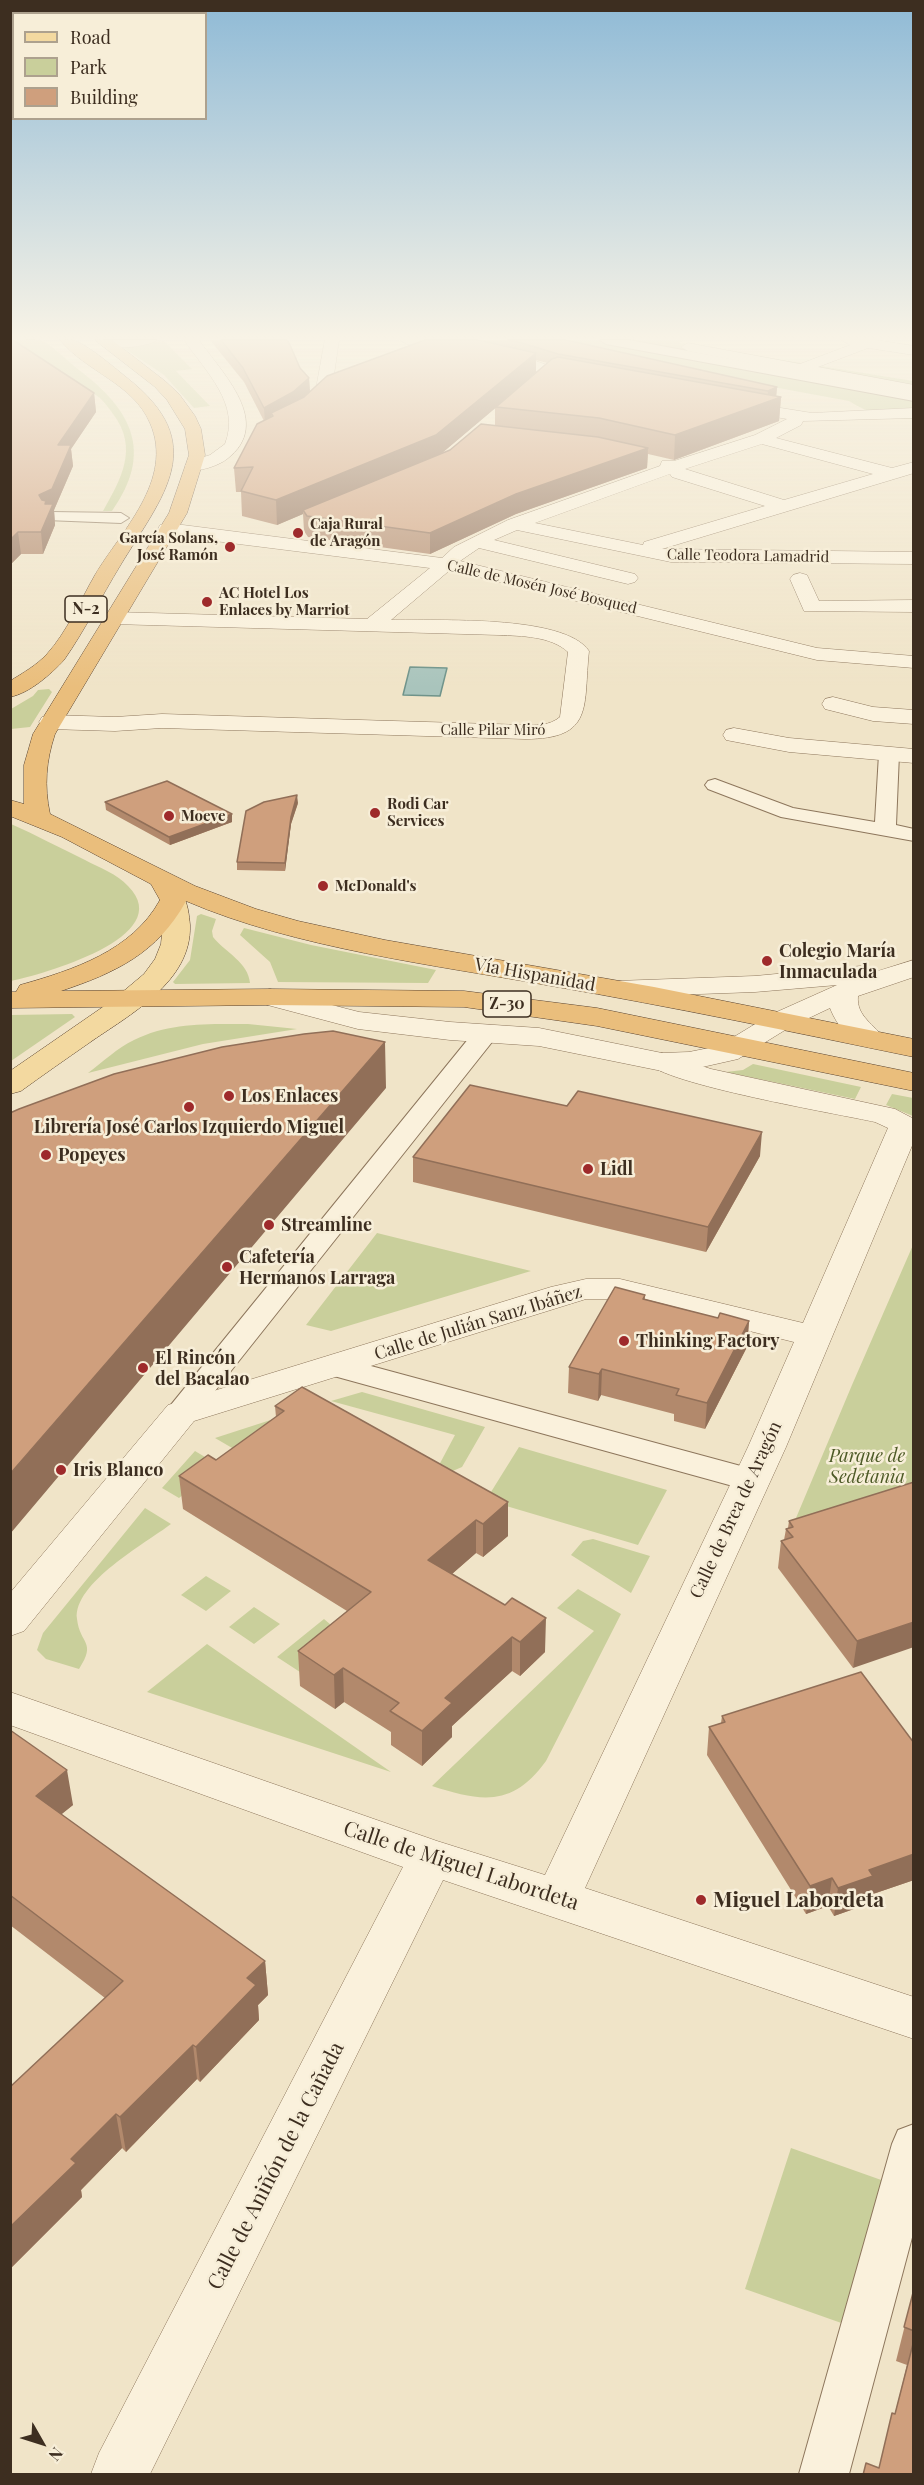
<!DOCTYPE html>
<html>
<head>
<meta charset="utf-8">
<style>
	body { margin:0 }
	#map { position:relative; width:924px; height:2485px; overflow:hidden; background:#f0e4c8; font-family:"Playfair Display",serif }
	canvas { display:block }
	.frame { position:absolute; inset:0; border:12px solid #3d2e20; pointer-events:none }
	.legend { position:absolute; left:12px; top:12px; width:195px; height:108px; box-sizing:border-box; background:#f7eed8; border:2px solid #ada18e; margin:0; padding:8px 10px; list-style:none; font-size:18px; color:#3d2e20 }
	.legend li { display:flex; align-items:center; gap:12px; height:30px }
	.legend b { width:30px; border:2px solid #ada18e }
	.north { position:absolute; left:12px; top:2413px; width:60px; height:60px; -webkit-text-stroke:4px #f7eed8; paint-order:stroke; rotate:129deg; font-size:16px; font-weight:700; line-height:24px; text-align:center; color:#3d2e20 }
	.north::after { content:''; display:block; margin:auto; width:21px; height:27px; background:#3d2e20; clip-path:polygon(50% 0,100% 100%,50% 72%,0 100%) }
</style>
</head>
<body>
<div id="map">
<canvas width="924" height="2485"></canvas>
<div class="frame"></div>
<ul class="legend">
<li><b style="height:8px;background:#f3d9a0"></b>Road</li>
<li><b style="height:16px;background:#c9cf9b"></b>Park</li>
<li><b style="height:16px;background:#cf9f7d"></b>Building</li>
</ul>
<div class="north">N</div>
</div>
<script>
const g = document.querySelector('canvas').getContext('2d');
g.lineJoin = 'round';
function fillPath(path, color) { g.fillStyle = color; g.fill(path, 'evenodd'); }
function stroke(path, color, width, dash) { g.strokeStyle = color; g.lineWidth = width; g.lineCap = dash ? 'butt' : 'round'; g.setLineDash(dash || []); g.stroke(path); }
function label(font, color, halo, rows, align = 'center') {
  g.font = font + ' "Playfair Display",serif'; g.lineWidth = 5; g.setLineDash([]); g.textBaseline = 'middle'; g.strokeStyle = halo; g.fillStyle = color; for (const [text, x, y, turn = 0] of rows) {
    g.save(); g.translate(x, y); g.rotate((+turn || 0) * Math.PI / 180); g.textAlign = isNaN(turn) ? turn : align; if (halo) g.strokeText(text, 0, 0); g.fillText(text, 0, 0); g.restore();
  }
}
fillPath(new Path2D(`
	M15,340C23,340 36,338 43,341C54,347 69,362 79,370C132,410 154,452 112,511H103C121,479 139,448 113,414C108,407 102,398 94,394C85,389 73,389 64,383C47,370 31,354 15,340Z
	M516,340H686L679,343L913,381V419C889,418 869,414 849,401Z
	M164,341L192,369L176,371L210,406L194,408L164,375L119,345Z
	M49,689L52,692L30,727L11,729V709L33,696L38,690Z
	M11,824C36,835 60,848 85,860C100,868 117,874 128,886C179,937 40,975 11,981Z
	M201,914L216,919L212,931L213,937C226,953 248,962 250,983L175,984L173,982L190,960L197,916Z
	M244,928L311,945L436,970L428,983L278,982L270,962L240,935Z
	M72,1014L75,1017L11,1061V1015Z
	M248,1024L297,1029L203,1044L88,1073C103,1062 117,1048 134,1040C170,1022 209,1024 248,1024Z
	M753,1064L861,1087L855,1099L726,1072L743,1070Z
	M892,1094L913,1098V1116L886,1105Z
	M377,1233L531,1271L331,1331L306,1325Z
	M913,1245V1501L788,1537L852,1385Z
	M362,1392L485,1427L462,1467L448,1473L438,1467L455,1435L331,1401Z
	M283,1416L239,1452L215,1438Z
	M519,1447L667,1490L638,1545L486,1500Z
	M195,1451L220,1466L179,1498L162,1488Z
	M145,1508L171,1524C146,1543 73,1583 77,1619C80,1645 97,1641 79,1669L46,1659L37,1650L43,1633Z
	M593,1539L650,1556L631,1593L571,1555L583,1541Z
	M206,1576L231,1591L206,1611L181,1595Z
	M578,1589L621,1614L546,1761C513,1807 482,1802 432,1786L594,1631L557,1608Z
	M254,1607L280,1624L254,1644L229,1627Z
	M324,1619L331,1625L303,1674L277,1657Z
	M207,1644L391,1772L147,1692Z
	M791,2148L901,2187L864,2331L745,2289Z`), '#c9cf9b');
const water = new Path2D(`
	M410,667L447,668L440,696L403,695Z`);
fillPath(water, '#a9c4bc');
stroke(water, '#6f938a', 1.5);
const pedestrian = new Path2D(`
	M600,340H629L914,393V401L606,344Z
	M52,512L121,513L129,518L121,523L46,520L44,517Z
	M889,748L896,750L899,754L896,825L914,829V841L781,817L708,789L705,785L708,781L715,779L793,808L875,822L879,754L882,750Z
	M487,1025L496,1027L499,1032L496,1037L192,1420L181,1423L170,1420L165,1413L170,1406L478,1027Z
	M334,1356L763,1472L767,1480L763,1488L751,1491L323,1373L319,1366L323,1359Z
	M914,2124V2230L849,2474H799L892,2144L898,2130Z`);
const minor = new Path2D(`
	M157,340C149,347 107,351 100,344L104,340Z
	M184,340H199C222,373 274,423 227,459C218,466 199,472 188,470L185,466L188,462L210,455L225,444C241,404 206,372 184,340Z
	M325,340H339L332,389L306,414H294L292,411L294,408L316,388Z
	M400,340H431L536,361L558,369L586,372L594,377L586,382L555,378L532,370L407,344Z
	M841,340H877L914,346V355L868,348L818,367L914,385V395L688,351L681,347L688,343L800,364L850,345Z
	M737,401L812,413L914,408V418L803,421L801,425L776,438L892,468L914,462V473L662,549L914,552V564L671,562L517,530L494,540L635,574L638,578L635,582L628,584L479,548L460,561L817,648L914,656V668L817,660L450,570L391,620C435,621 564,614 589,651C583,706 595,739 525,739L162,728L115,731L50,729L42,727L39,722L42,717L50,715L115,717L162,714L525,725C538,725 549,726 560,717L568,652C551,636 521,636 499,635L113,624L106,622L103,618L106,614L113,612L367,619L430,568L167,535L160,533L158,529L160,525L167,523L442,558L454,547L508,520L660,466L662,461H674L755,435L787,419L731,409L729,406ZM762,444L873,474L784,500L685,469ZM670,474L672,477L765,506L644,542L643,545L535,523Z
	M800,573L807,575L819,601L914,600V612L804,611L790,579L793,575Z
	M833,697L873,707L914,710V724L873,721L825,709L822,704L825,699Z
	M734,728L789,738L914,749V763L789,752L726,740L723,735L726,730Z
	M662,1053L711,1069L895,1109L914,1119V1141L786,1447L585,1888L914,1997V2039L443,1880L150,2474H91L99,2453L403,1867L10,1725V1692L437,1841L545,1875L748,1447L794,1342L620,1299H586L194,1421L24,1631L10,1636V1593L168,1405L551,1287L586,1279H620L803,1323L888,1128L875,1122C839,1114 662,1084 647,1062L652,1056Z`);
const tertiary = new Path2D(`
	M914,960V977L858,996C856,1017 875,1024 885,1040L881,1046C858,1052 838,1029 830,1008L790,1027L738,1059L689,1070L662,1071L539,1046L450,1040L358,1029L260,1003L256,997L260,991L270,989L359,1012L450,1022L539,1028L662,1053L689,1052L719,1046L770,1015L837,985L755,992L616,997L606,995L602,989L606,983L616,981L755,976L861,966L871,968L874,972Z`);
const primary = new Path2D(`
	M173,892L182,894C188,903 189,915 190,925C192,982 129,1015 89,1043C66,1059 43,1075 21,1091L10,1094V1071L113,1000L144,974L155,959L161,944L163,923L160,900L164,894Z`);
const trunk = new Path2D(`
	M60,340C65,340 73,339 78,342C94,350 111,365 126,377C212,444 163,495 120,566C101,597 85,630 64,660C51,674 30,693 10,697V681C23,673 37,665 47,654C67,632 80,601 95,575C121,531 175,480 150,423C133,383 86,372 60,340Z
	M95,340H112L165,381L179,394L195,416L201,429L205,455L187,513L55,734C46,761 44,786 50,814L195,886L256,909L298,921L385,940L654,987L914,1039V1057C793,1032 673,1007 552,986C434,965 295,948 186,901C158,953 115,973 61,991L270,989L464,991L597,1008L914,1073V1091L597,1026L464,1007L270,1005L10,1008V992H16L20,985C73,970 132,951 160,900L151,884L62,837L10,816V800L24,804V765L33,734L169,513L189,455L185,429L167,400L155,387Z`);
stroke(pedestrian, '#8d765c', 2);
stroke(minor, '#8d765c', 1);
stroke(tertiary, '#8d765c', 1);
stroke(primary, '#5b4430', 1);
stroke(trunk, '#5b4430', 1);
fillPath(pedestrian, '#faf1dc');
fillPath(minor, '#faf1dc');
fillPath(tertiary, '#faf1dc');
fillPath(primary, '#f3d9a0');
fillPath(trunk, '#eabe7c');
fillPath(new Path2D(`
	M10,340L94,393L96,412L71,449L73,466L54,510L55,525L43,554H21L10,565Z
	M210,340H287L300,368L309,378L310,392L425,340H566L777,387L776,396L781,397L779,421L674,460L648,454L647,468L516,514L430,554L308,537L304,531L303,514L277,525L242,516L241,492H236L234,468L264,421L244,382ZM536,360L547,363L536,372ZM495,408V426L450,450L441,454Z
	M105,802L232,822L170,845L106,810Z
	M298,803L291,824L285,871L237,870V862Z
	M760,1156L706,1252L413,1182V1157Z
	M645,1295V1299L718,1318L749,1321L747,1347L705,1429L674,1421V1414L601,1395L598,1401L568,1393L569,1367Z
	M275,1406L508,1502V1536L483,1557L476,1553L452,1574L545,1652L520,1676L512,1671L493,1688L452,1726V1737L422,1766L391,1745V1732L344,1702L335,1709L300,1686L298,1651L347,1611L183,1509L179,1476L216,1460L276,1417Z
	M914,1482L853,1668L778,1568L781,1541L784,1540L786,1529L788,1528L789,1521Z
	M722,1716L914,1743V1880L870,1895L868,1904L834,1916L828,1906L806,1914L707,1755L709,1727L721,1723Z
	M10,1730L73,1805L61,1814L265,1961L268,1995L258,2005L259,2020L200,2082L197,2079L126,2152L122,2148L81,2190L82,2197L10,2269V2087L105,1998L10,1925Z
	M914,2289V2475L879,2468L895,2414L907,2365L896,2361Z`), '#b2896c');
fillPath(new Path2D(`
	M536,353V374L436,458L303,510V514L277,525L276,500Z
	M309,378L310,393L273,416L271,413L272,419L265,423L264,408Z
	M777,387L776,399L781,397L779,421L674,460L675,435L767,402L768,391Z
	M94,393L96,412L71,449L73,466L54,510L55,525L43,554L41,532L39,495L58,445Z
	M648,448L647,468L516,514L430,554V533L516,494Z
	M18,532L21,554L10,565V540Z
	M297,795L298,803L291,824L285,871V863L291,817Z
	M232,814V822L170,845L169,837Z
	M385,1042L386,1088L10,1534V1474Z
	M762,1132L760,1156L706,1252L708,1227Z
	M749,1321L747,1347L705,1429L707,1403Z
	M602,1369L601,1395L598,1401L599,1374Z
	M508,1502V1536L483,1557V1524Z
	M476,1520V1553L429,1594L428,1560Z
	M546,1618L545,1652L520,1676V1642Z
	M914,1622V1647L853,1668L857,1641Z
	M512,1637V1671L452,1726V1737L422,1766V1731L445,1698Z
	M343,1668L344,1702L335,1709L334,1675Z
	M67,1770L73,1805L41,1831L36,1796Z
	M914,1854V1880L870,1895L868,1904L834,1916L838,1888L869,1870Z
	M832,1878L828,1906L806,1914L810,1886Z
	M265,1961L268,1995L258,2005L259,2020L200,2082L196,2047L247,1978Z
	M193,2045L197,2079L126,2152L120,2117Z
	M116,2114L122,2148L81,2190L82,2197L10,2269V2227L71,2159Z`), '#916f58');
const building = new Path2D(`
	M10,340H13L94,393L58,445H71L52,489L39,495L42,500L46,501L45,504H53L41,532H18L10,540Z
	M221,340H287L290,345L300,368L309,378L293,392L264,408L243,368Z
	M425,340H478L536,353L436,435L276,500L241,491L253,467L234,468L257,424L273,416L271,413L304,397L327,376Z
	M508,340H566L777,387L768,391L558,354L522,343Z
	M558,357L781,397L675,435L599,418L496,407L552,359Z
	M481,424L598,437L648,448L516,494L430,533L307,516L303,510L450,450Z
	M167,781L232,814L169,837L105,802Z
	M297,795L291,817L285,863L237,862L246,811L264,802Z
	M333,1031L385,1042L10,1474V1113L19,1109L114,1074L222,1047L304,1034Z
	M470,1085L567,1106L578,1091L762,1132L708,1227L413,1157Z
	M615,1287L645,1295L643,1299L718,1318L720,1313L749,1321L707,1403L676,1395L679,1389L602,1369L599,1374L569,1367Z
	M302,1387L508,1502L483,1524L476,1520L428,1560L505,1605L512,1598L546,1618L520,1642L512,1637L493,1654L445,1698L452,1703L422,1731L390,1711L399,1703L343,1668L334,1675L298,1651L371,1592L179,1476L208,1455L216,1460L284,1411L275,1406Z
	M914,1482V1622L857,1641L781,1541L793,1537L786,1529L793,1527L789,1521Z
	M861,1672L914,1743V1854L869,1870L873,1876L838,1888L832,1878L810,1886L709,1727L725,1722L722,1716Z
	M10,1730L67,1770L36,1796L265,1961L247,1978L256,1985L196,2047L193,2045L120,2117L116,2114L71,2159L76,2163L10,2227V2087L123,1981L10,1895Z
	M914,2289V2331L904,2327Z
	M914,2340V2475H863L866,2463L879,2468L892,2413L895,2414Z`);
fillPath(building, '#cf9f7d');
stroke(building, '#916f58', 1.5);
const sky = g.createLinearGradient(0, 0, 0, 688);
sky.addColorStop(0, '#8fbad6');
sky.addColorStop(0.49, '#f8f3e6');
sky.addColorStop(1, '#f8f3e600');
g.fillStyle = sky;
g.fillRect(0, 0, 924, 688);
for (const [x, y, r, color] of [
	[298,533,6,"#9e2a2b"],
	[230,547,6,"#9e2a2b"],
	[207,602,6,"#9e2a2b"],
	[375,813,6,"#9e2a2b"],
	[169,816,6,"#9e2a2b"],
	[323,886,6,"#9e2a2b"],
	[767,961,6,"#9e2a2b"],
	[229,1096,6,"#9e2a2b"],
	[189,1107,6,"#9e2a2b"],
	[46,1155,6,"#9e2a2b"],
	[588,1169,6,"#9e2a2b"],
	[269,1225,6,"#9e2a2b"],
	[227,1267,6,"#9e2a2b"],
	[624,1341,6,"#9e2a2b"],
	[143,1368,6,"#9e2a2b"],
	[61,1470,6,"#9e2a2b"],
	[701,1900,6,"#9e2a2b"]
]) { const dot = new Path2D(); dot.arc(x, y, r, 0, 2 * Math.PI); g.fillStyle = color; g.fill(dot); stroke(dot, '#f7eed8', 2); }
label('bold 15px', '#3d2e20', '#f7eed8', [
	["Caja Rural",310,524],
	["de Aragón",310,541],
	["García Solans,",218,538,"right"],
	["José Ramón",218,555,"right"],
	["AC Hotel Los",219,593],
	["Enlaces by Marriot",219,610],
	["Rodi Car",387,804],
	["Services",387,821],
	["Moeve",181,816],
	["McDonald's",335,886]
], 'left');
label('15px', '#3d2e20', '#f7eed8', [
	["Calle Teodora Lamadrid",748,556,1],
	["Calle de Mosén José Bosqued",542,587,13],
	["Calle Pilar Miró",493,730]
]);
for (const [x, y, w] of [
	[86,609,42],
	[507,1004,48]
]) { const box = new Path2D(); box.roundRect(x - w / 2, y - 13, w, 26, 4.5); g.fillStyle = '#f7eed8'; g.fill(box); stroke(box, '#3d2e20', 1.5); }
label('bold 16px', '#3d2e20', null, [
	["N-2",86,609],
	["Z-30",507,1004]
]);
label('bold 18px', '#3d2e20', '#f7eed8', [
	["Colegio María",779,951],
	["Inmaculada",779,972],
	["Los Enlaces",241,1096],
	["Librería José Carlos Izquierdo Miguel",189,1127,"center"],
	["Popeyes",58,1155],
	["Lidl",600,1169],
	["Streamline",281,1225],
	["Cafetería",239,1257],
	["Hermanos Larraga",239,1278],
	["Thinking Factory",636,1341],
	["El Rincón",155,1358],
	["del Bacalao",155,1379],
	["Iris Blanco",73,1470]
], 'left');
label('18px', '#3d2e20', '#f7eed8', [
	["Vía Hispanidad",535,975,10],
	["Calle de Julián Sanz Ibáñez",478,1323,-17],
	["Calle de Brea de Aragón",736,1510,-65]
]);
label('italic 18px', '#4d5a26', '#f7eed8', [
	["Parque de",867,1456],
	["Sedetania",867,1477]
]);
label('21px', '#3d2e20', '#f7eed8', [
	["Calle de Miguel Labordeta",461,1866,18],
	["Calle de Aniñón de la Cañada",276,2166,-63]
]);
label('bold 21px', '#3d2e20', '#f7eed8', [
	["Miguel Labordeta",713,1900]
], 'left');
</script>
</body>
</html>
